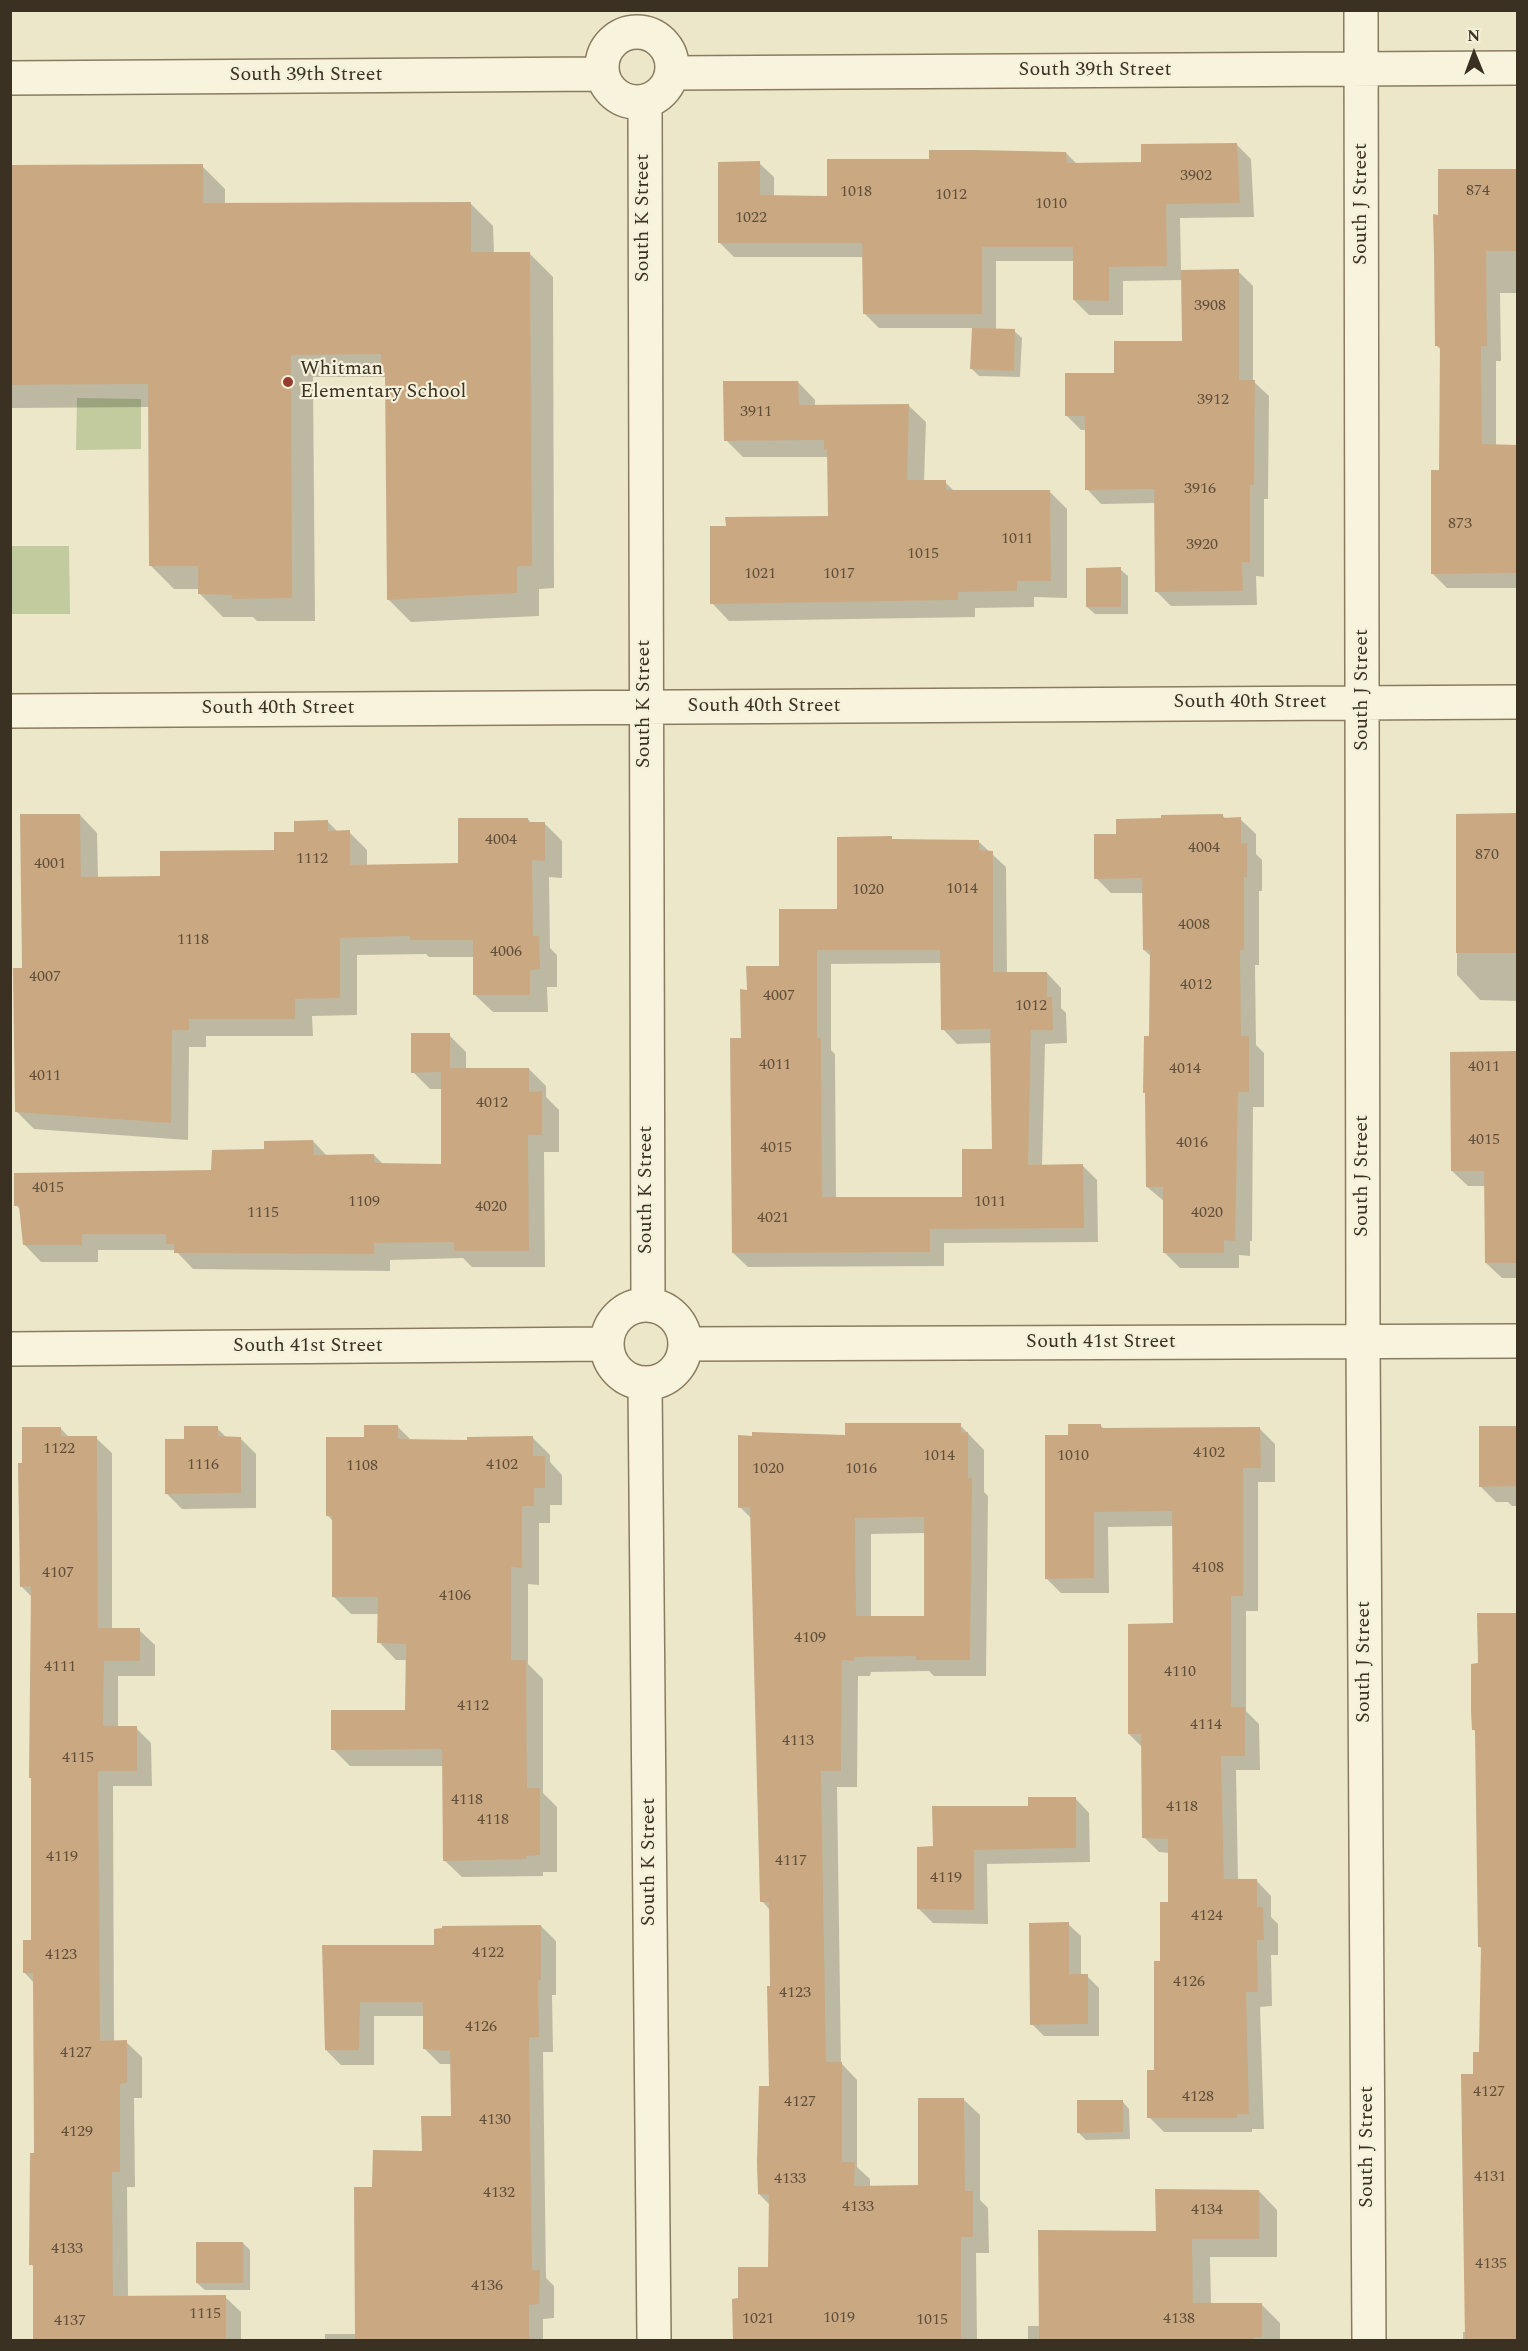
<!DOCTYPE html>
<html>
<head>
<meta charset="utf-8">
<style>
	body { margin:0 }
	#map { position:relative; width:1528px; height:2351px; overflow:hidden; background:#ede7ca; font-family:Spectral,serif }
	canvas { display:block }
	.frame { position:absolute; inset:0; border:12px solid #3b3122; pointer-events:none }
	.north { position:absolute; left:1444px; top:24px; width:60px; height:60px; -webkit-text-stroke:4px #f5f0da; paint-order:stroke; rotate:359deg; font-size:16px; font-weight:700; line-height:24px; text-align:center; color:#3b3122 }
	.north::after { content:''; display:block; margin:auto; width:21px; height:27px; background:#3b3122; clip-path:polygon(50% 0,100% 100%,50% 72%,0 100%) }
</style>
</head>
<body>
<div id="map">
<canvas width="1528" height="2351"></canvas>
<div class="frame"></div>
<div class="north">N</div>
</div>
<script>
const g = document.querySelector('canvas').getContext('2d');
g.lineJoin = 'round';
function fillPath(path, color) { g.fillStyle = color; g.fill(path, 'evenodd'); }
function stroke(path, color, width, dash) { g.strokeStyle = color; g.lineWidth = width; g.lineCap = dash ? 'butt' : 'round'; g.setLineDash(dash || []); g.stroke(path); }
function label(font, color, halo, rows, align = 'center') {
  g.font = font + ' Spectral,serif'; g.lineWidth = 4.5; g.setLineDash([]); g.textBaseline = 'middle'; g.strokeStyle = halo; g.fillStyle = color; for (const [text, x, y, turn = 0] of rows) {
    g.save(); g.translate(x, y); g.rotate((+turn || 0) * Math.PI / 180); g.textAlign = isNaN(turn) ? turn : align; if (halo) g.strokeText(text, 0, 0); g.fillText(text, 0, 0); g.restore();
  }
}
fillPath(new Path2D(`
	M77,398L141,399V449L76,450Z
	M10,546H69L70,614H11Z`), '#c1cb9e');
fillPath(new Path2D(`
	M1237,145L1251,159L1254,217L1180,218L1181,271H1238L1253,286V381L1269,396L1268,499H1264V577L1256,576L1257,605L1171,606L1156,591V503L1101,504L1087,489V430H1081L1067,416L1115,375L1183,343V280L1123,281V315H1089L1074,300V261H996V330L1014,331L1022,338L1020,377L979,376L972,369L973,328H879L864,313V257H734L719,242L759,163L774,177V197L829,198L930,160L1066,153L1077,164L1142,163Z
	M10,166H202L225,189V204L470,203L493,226L494,254H530L553,277L554,588L539,589V616L411,622L388,599L387,377H313L315,621H257L253,617H223L200,594V589H174L151,566L150,407L10,408Z
	M1518,170V293H1500L1501,361H1496V470H1518V588H1447L1432,573L1441,471V350L1437,346L1440,217Z
	M798,382L815,400V407L908,405L926,422L924,482H945L955,492H1050L1067,509V598L1034,597V607L975,608V617L729,621L712,603L727,527L829,518V457H743L726,440Z
	M1120,569L1128,576V614H1095L1087,607Z
	M80,815L97,833L98,878L162,877L276,852L296,833L328,822L338,832H349L367,850V866L460,864L528,819L532,824L544,823L562,841V878L549,877L550,948L557,955V987H547L548,1012H493L475,995V957H429L426,954L357,955V1015L312,1016L313,1036H206V1047H189L188,1140L34,1129L16,1111L23,969Z
	M1457,815H1518V1001L1480,1000L1457,975Z
	M1223,816L1226,819H1240L1256,834V854L1262,860V891H1259V965H1255L1256,1045L1264,1053V1107H1253L1252,1241H1250V1256L1239,1255V1268H1180L1165,1253V1202L1147,1187L1152,957L1144,950V893H1111L1096,878L1117,835Z
	M978,841L1006,867L1007,973H1047L1061,988V1008L1066,1013L1067,1043L1045,1044L1042,1167L1083,1166L1097,1180L1098,1242L944,1243V1266L748,1267L733,1253L743,1040L748,991L781,967L839,910ZM942,963L943,1029L957,1044L992,1043L994,1150L964,1198L836,1199L835,1054L831,1050V964Z
	M449,1035L466,1052V1069H529L546,1086V1097L559,1110V1152H544L545,1267H472L463,1258L390,1260V1271L193,1269L175,1250H98V1262H41L24,1244L21,1210L16,1205L213,1171L265,1151L313,1141L327,1156L374,1155L383,1164L443,1166V1089H430L413,1072Z
	M1518,1053V1278H1502L1486,1263V1186H1468L1452,1171Z
	M960,1425L984,1450V1492L988,1496L986,1676H934L929,1671L871,1672L870,1676H858L857,1787H837L841,2063L857,2080V2167L870,2179V2188L920,2187L963,2099L980,2115V2200L988,2208L989,2253H976L977,2340H734V2300H740L770,2268V2205L759,2194L771,2088L770,1910L762,1901L752,1519L740,1507L847,1436ZM925,1533L926,1618H871V1534Z
	M1100,1425L1104,1429H1260L1275,1444V1482H1258V1611H1246V1711L1259,1724L1260,1770H1236L1238,1880H1256L1271,1896V1917L1278,1924V1955H1271L1272,2006L1260,2007L1264,2129H1252V2132H1164L1149,2117L1156,2071L1161,1963L1170,1904V1853L1159,1852L1144,1837L1143,1748L1129,1734L1174,1625L1173,1526L1108,1527L1109,1593H1061L1046,1578L1069,1436Z
	M397,1426L412,1441L468,1442L532,1437L550,1455V1462L562,1475V1505H550V1523H539V1585L528,1584V1664L543,1679V1793L557,1807V1872H543V1876L462,1877L444,1860V1766H350L333,1749L407,1711V1660H396L379,1642V1614H351L334,1597V1522L328,1516L365,1439Z
	M217,1428L227,1438H240L256,1454V1508L182,1509L166,1493L185,1441Z
	M1518,1428V1506H1512L1508,1502H1496L1480,1486Z
	M61,1429L70,1438H96L112,1453V1630H139L155,1645V1676H118V1728H136L151,1743L152,1786H113L114,2042H126L142,2057V2098H134L135,2187H127L128,2298L225,2297L241,2312V2340H35V2268L31,2264L35,2154L34,1983L24,1972L33,1941L32,1597L21,1586L23,1465Z
	M1518,1615V2340H1463V2332H1467L1475,2076L1481,2054L1482,1949L1479,1946L1476,1732L1473,1729L1479,1665Z
	M1075,1798L1089,1813L1090,1862L987,1864L988,1924L933,1923L919,1909L934,1848L1030,1807Z
	M1068,1924L1081,1936V1976H1087L1099,1988V2036H1044L1032,2024Z
	M541,1926L556,1941V1995H552L553,2052H543L546,2278L554,2286V2318L543,2319V2340H325V2334H357L374,2188L423,2152L453,2117L452,2064H440L425,2049V2016H374V2065H341L326,2050L324,1946L436,1947Z
	M1122,2101L1129,2109L1130,2139L1086,2140L1079,2133Z
	M1259,2191L1277,2210V2257H1210L1211,2305L1261,2304L1280,2323V2340H1028V2326H1041L1157,2232Z
	M243,2243L250,2250V2290H205L197,2283Z`), '#0003');
fillPath(new Path2D(`
	M1237,143L1240,203L1166,204L1167,266L1109,267V301L1073,300V247H982V314H863L862,243H718V162L760,161V195L827,196V159H929V150H974L1066,152L1067,163L1141,162V144Z
	M203,164V203L471,202V252H530L532,566H517V593L387,600L385,372L381,373V354L291,355L292,598L232,599V595L198,594V566H149L148,384L10,385V165Z
	M1438,169H1518V251H1486L1487,346H1481L1482,444L1518,445V573L1431,574V470H1439L1440,346H1435L1434,252L1433,214L1438,215Z
	M1239,269V380H1255L1254,485H1250V563L1242,562L1243,591L1155,592L1154,489L1085,490V416H1065V373H1114V341H1182L1181,270Z
	M972,328L1015,329L1014,371L970,369Z
	M723,381H798L799,405L909,404L907,480H946V490H1050L1051,581H1017V591L958,592V600L710,604V526H726L725,517L828,516L827,450H824V440L724,441Z
	M1121,567V607H1086V568Z
	M1518,813V953H1456V814Z
	M20,814H80L81,877L160,876V851L274,850V832H294V821L328,820V831L350,830V865L458,863V818H528V822H545V861L532,860L533,936H539L540,969L530,970V995H473V940H410V936L340,938V998L295,999V1019H189V1030H172L171,1123L15,1112L13,968H22Z
	M1223,814V818L1241,817V844L1247,843V877H1244V950H1240L1241,1036H1249V1092H1238L1235,1241L1224,1240V1253H1163V1187H1146L1145,1093H1143L1144,1036H1149L1150,950H1143L1142,878L1094,879V834H1116V819L1161,818V815Z
	M892,836V839L979,840V850L993,851V972H1047V997H1052L1053,1030H1031L1028,1165L1083,1164L1084,1228L930,1229V1252L732,1253L730,1038H741L740,989L747,990L746,966H779V909H837V837ZM817,950H940L941,1030L990,1029L992,1149H962V1197H822L821,1038H817Z
	M411,1033H450V1068H529V1092L542,1091V1135H528L529,1251H454V1242L374,1243V1254L174,1253V1244H166V1234H82V1245H23L19,1206H14V1173L211,1170L212,1150L264,1149V1141L313,1140L314,1155L374,1154V1163L441,1164V1072L411,1073Z
	M1518,1051V1263H1485L1484,1171H1451L1450,1052Z
	M845,1423H961V1433L968,1432V1478H972L970,1660H916V1656L855,1657L854,1661L842,1660L841,1771H821L826,2062H842V2162H855L854,2186L918,2185V2098H964L965,2191H973V2237H961V2340H733L732,2299L738,2298V2267H768L769,2194H758L757,2162L759,2086H769L767,1986H770L769,1902H760L750,1507L738,1508V1435L752,1436V1432L845,1435ZM924,1517V1616H856L855,1518Z
	M1068,1424H1101V1428L1260,1427L1261,1468H1243V1596H1231V1707H1245V1756H1221L1224,1879H1257V1907H1263L1264,1940H1257L1258,1992H1246L1249,2114H1237V2118H1147V2070H1154V1961H1160V1902H1168V1839L1142,1838L1141,1734H1128V1624L1173,1623L1172,1511L1094,1512V1578L1045,1579V1435H1068Z
	M364,1425H398V1439L467,1440V1437L533,1436V1456H545V1488H534V1506H522V1568L511,1567V1660H526L527,1788H540V1855L526,1856V1859L443,1861L442,1749L331,1750V1710H405L406,1644L377,1643L378,1597H332V1516H326V1437H364Z
	M184,1426H218V1436L241,1437V1493L165,1494V1439H184Z
	M1479,1426H1518V1486L1479,1487Z
	M22,1427H61V1436H97L98,1628H140V1661H104L103,1726H137V1771H98L100,2041L127,2040V2083L120,2084V2172H112L113,2296L226,2295V2340H33V2265H29L30,2153H34L33,1973H23V1940H31V1778H29L31,1586L20,1587L18,1463H22Z
	M1477,1613H1518V2340H1465L1461,2074H1473V2052H1479L1481,1947H1478L1475,1730H1472L1471,1711V1664L1478,1663Z
	M1028,1797H1076V1848L974,1850V1910L917,1909V1847L933,1846L932,1806H1028Z
	M1069,1922V1974H1088V2024L1030,2025L1029,1923Z
	M541,1925V1980H538L539,2037L529,2038L532,2270H540L539,2304L529,2305V2340H355L354,2187H372L373,2150L422,2151L421,2116H451L450,2051L423,2049V2002H360L359,2050H325L322,1945H434V1929L442,1928V1926Z
	M1077,2100H1123V2132L1077,2133Z
	M1155,2189L1259,2190V2239H1192L1193,2303H1262V2337H1254V2340H1039L1038,2230L1156,2231Z
	M196,2242H243V2283H196Z`), '#caa882');
const minor = new Path2D(`
	M1361,10L1363,1342L1369,2340
	M602 67a35 35 0 1 1 70 0a35 35 0 1 1-70 0Z
	M672,73L1518,68
	M10,78L602,74
	M645,102L648,1305
	M10,711L1518,702
	M607 1344a39 39 0 1 1 78 0a39 39 0 1 1-78 0Z
	M685,1344L1518,1341
	M10,1349L606,1344
	M645,1383L654,2340`);
stroke(minor, '#8a7b5f', 36);
stroke(minor, '#f8f3dd', 33);
for (const [x, y, r, color] of [
	[288,382,6,"#963d31"]
]) { const dot = new Path2D(); dot.arc(x, y, r, 0, 2 * Math.PI); g.fillStyle = color; g.fill(dot); stroke(dot, '#f5f0da', 2); }
label('16px', '#5f4f3a', null, [
	["3902",1196,177],
	["874",1478,192],
	["1018",856,193],
	["1012",951,196],
	["1010",1051,205],
	["1022",751,219],
	["3908",1210,307],
	["3912",1213,401],
	["3911",756,413],
	["3916",1200,490],
	["873",1460,525],
	["1011",1017,540],
	["3920",1202,546],
	["1015",923,555],
	["1021",760,575],
	["1017",839,575],
	["4004",501,841],
	["4004",1204,849],
	["870",1487,856],
	["1112",312,860],
	["4001",50,865],
	["1014",962,890],
	["1020",868,891],
	["4008",1194,926],
	["1118",193,941],
	["4006",506,953],
	["4007",45,978],
	["4012",1196,986],
	["4007",779,997],
	["1012",1031,1007],
	["4011",775,1066],
	["4011",1484,1068],
	["4014",1185,1070],
	["4011",45,1077],
	["4012",492,1104],
	["4015",1484,1141],
	["4016",1192,1144],
	["4015",776,1149],
	["4015",48,1189],
	["1109",364,1203],
	["1011",990,1203],
	["4020",491,1208],
	["1115",263,1214],
	["4020",1207,1214],
	["4021",773,1219],
	["1122",59,1450],
	["4102",1209,1454],
	["1014",939,1457],
	["1010",1073,1457],
	["1116",203,1466],
	["4102",502,1466],
	["1108",362,1467],
	["1020",768,1470],
	["1016",861,1470],
	["4108",1208,1569],
	["4107",58,1574],
	["4106",455,1597],
	["4109",810,1639],
	["4111",60,1668],
	["4110",1180,1673],
	["4112",473,1707],
	["4114",1206,1726],
	["4113",798,1742],
	["4115",78,1759],
	["4118",467,1801],
	["4118",1182,1808],
	["4118",493,1821],
	["4119",62,1858],
	["4117",791,1862],
	["4119",946,1879],
	["4124",1207,1917],
	["4122",488,1954],
	["4123",61,1956],
	["4126",1189,1983],
	["4123",795,1994],
	["4126",481,2028],
	["4127",76,2054],
	["4127",1489,2093],
	["4128",1198,2098],
	["4127",800,2103],
	["4130",495,2121],
	["4129",77,2133],
	["4131",1490,2178],
	["4133",790,2180],
	["4132",499,2194],
	["4133",858,2208],
	["4134",1207,2211],
	["4133",67,2250],
	["4135",1491,2265],
	["4136",487,2287],
	["1115",205,2315],
	["1019",839,2319],
	["1021",758,2320],
	["4138",1179,2320],
	["1015",932,2321],
	["4137",70,2322]
]);
label('20px', '#3b3122', '#f5f0da', [
	["South 39th Street",1095,71],
	["South 39th Street",306,76],
	["South J Street",1362,204,-90],
	["South K Street",644,218,-90],
	["South J Street",1363,690,-90],
	["South 40th Street",1250,703],
	["South K Street",645,704,-90],
	["South 40th Street",764,707],
	["South 40th Street",278,709],
	["South J Street",1363,1176,-90],
	["South K Street",647,1190,-90],
	["South 41st Street",1101,1343],
	["South 41st Street",308,1347],
	["South J Street",1365,1662,-90],
	["South K Street",650,1862,-90],
	["South J Street",1368,2147,-90]
]);
label('20px', '#3b3122', '#f5f0da', [
	["Whitman",300,370],
	["Elementary School",300,393]
], 'left');
</script>
</body>
</html>
